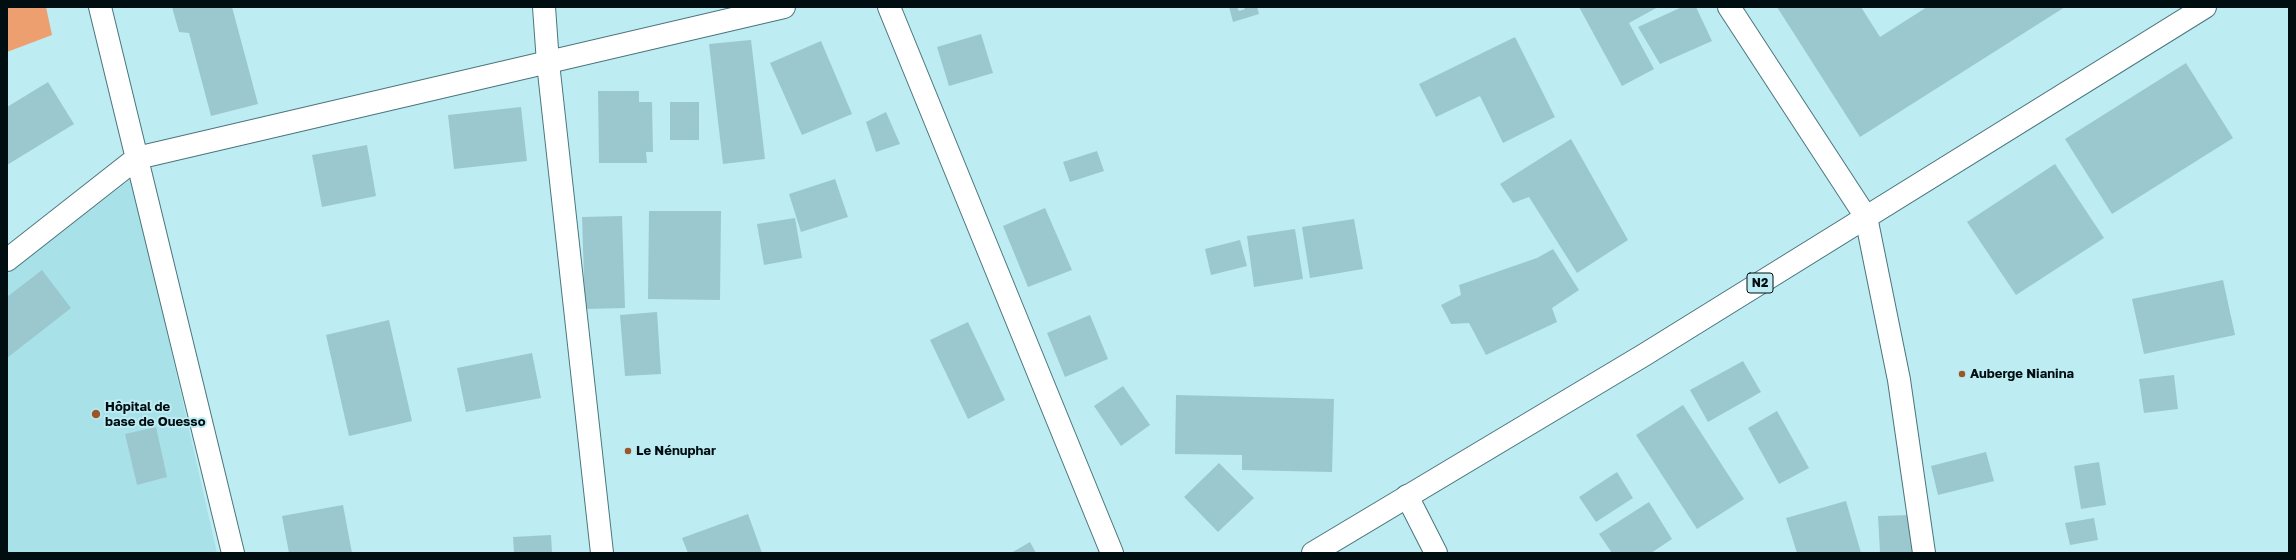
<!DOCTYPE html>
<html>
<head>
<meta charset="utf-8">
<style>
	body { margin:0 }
	#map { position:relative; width:2296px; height:560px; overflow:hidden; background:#bdecf3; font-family:"Golos Text",sans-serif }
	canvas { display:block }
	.frame { position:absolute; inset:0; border:8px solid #010e11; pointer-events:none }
</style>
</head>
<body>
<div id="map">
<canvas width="2296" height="560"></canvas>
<div class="frame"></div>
</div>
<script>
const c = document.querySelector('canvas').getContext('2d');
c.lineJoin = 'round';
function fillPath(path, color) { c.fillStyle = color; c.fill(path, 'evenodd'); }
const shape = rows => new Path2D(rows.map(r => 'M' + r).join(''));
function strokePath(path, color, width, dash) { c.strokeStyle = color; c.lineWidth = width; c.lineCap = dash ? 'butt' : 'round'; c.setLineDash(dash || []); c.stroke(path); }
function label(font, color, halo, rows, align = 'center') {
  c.font = font + ' "Golos Text",sans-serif'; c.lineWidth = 4; c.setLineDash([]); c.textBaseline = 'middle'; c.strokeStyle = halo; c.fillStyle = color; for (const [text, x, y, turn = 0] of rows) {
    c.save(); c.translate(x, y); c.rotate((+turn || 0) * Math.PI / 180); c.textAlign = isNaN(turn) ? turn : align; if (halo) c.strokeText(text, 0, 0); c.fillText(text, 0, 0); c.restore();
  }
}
fillPath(shape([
	[132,178,217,553,7,553,7,274]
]), '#a9e1e9');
fillPath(shape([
	[7,7,46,7,52,35,7,52]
]), '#ee9f70');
fillPath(shape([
	[172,7,232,7,258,104,211,116,189,33,179,32],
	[1229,7,1237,7,1239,11,1245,9,1244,7,1257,7,1259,14,1233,22],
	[1579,7,1658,7,1629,23,1654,69,1622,86],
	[1682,7,1696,7,1712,41,1660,64,1638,27],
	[1777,7,1861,7,1880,37,1927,7,2065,7,1860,137],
	[981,34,993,73,949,86,937,47],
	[1515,37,1555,117,1503,143,1480,96,1436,117,1419,84],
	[751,40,765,159,723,164,709,44],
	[821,41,852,114,802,135,770,63],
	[2186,63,2233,138,2112,214,2065,139],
	[48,82,74,124,7,165,7,107],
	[598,91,639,91,639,102,652,102,653,152,646,152,647,163,599,163],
	[670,102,699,102,699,140,670,140],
	[521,107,527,161,454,169,448,115],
	[886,112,900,144,876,152,866,122],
	[1571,139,1628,240,1577,273,1529,197,1513,203,1500,184],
	[367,145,376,196,322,207,312,155],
	[1097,151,1104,171,1070,182,1063,162],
	[2055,164,2104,238,2016,295,1967,222],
	[835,179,848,217,801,232,789,194],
	[1045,208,1072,270,1028,287,1003,226],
	[649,211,721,211,720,300,648,299],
	[622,216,625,308,585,309,582,217],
	[795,218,802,258,764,265,757,224],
	[1354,219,1363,269,1310,278,1302,227],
	[1295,229,1303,279,1254,287,1247,236],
	[1240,240,1247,266,1211,275,1205,249],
	[1553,249,1579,290,1552,308,1557,322,1486,355,1469,323,1451,324,1441,305,1461,295,1459,285,1537,258],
	[42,270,71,308,7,358,7,297],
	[2223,280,2235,335,2144,354,2132,299],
	[657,312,661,374,625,376,620,315],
	[1090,315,1108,359,1065,377,1047,333],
	[389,320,412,421,349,436,326,335],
	[968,322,1005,400,968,419,930,340],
	[532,353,541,398,466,412,457,368],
	[1743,361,1761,392,1708,422,1690,390],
	[2174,375,2178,409,2144,413,2139,379],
	[1123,386,1150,425,1121,446,1094,406],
	[1176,395,1334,399,1332,472,1242,470,1242,455,1175,454],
	[1683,405,1744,499,1697,529,1636,435],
	[1777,411,1809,468,1779,484,1748,428],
	[156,427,167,477,137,485,125,434],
	[1986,452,1994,481,1938,495,1931,466],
	[2099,462,2106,505,2081,509,2074,466],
	[1219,463,1254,498,1218,532,1184,497],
	[1617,472,1633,498,1596,522,1579,497],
	[1846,501,1861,553,1797,553,1786,518],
	[1649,502,1672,539,1651,553,1612,553,1599,534],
	[343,505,352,553,289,553,282,516],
	[748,514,762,553,688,553,682,538],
	[1911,515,1913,553,1880,553,1878,516],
	[2094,518,2098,540,2070,545,2065,523],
	[551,535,552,553,514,553,513,537],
	[1030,542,1036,553,1011,553]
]), '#9bc8cf');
const minor = shape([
	[100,7,233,553],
	[544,7,548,63,602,553],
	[889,7,1112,553],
	[1729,7,1866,217,1899,380,1924,553],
	[7,260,137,158,784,7],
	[1407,496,1436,553]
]);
const trunk = shape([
	[1313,553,1644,355,2205,7]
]);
strokePath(minor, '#4a757c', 24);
strokePath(trunk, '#4a757c', 24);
strokePath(minor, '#fff', 22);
strokePath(trunk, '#fff', 22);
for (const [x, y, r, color] of [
	[1962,374,4,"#9b562a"],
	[96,414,5,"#9b562a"],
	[628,451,4,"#9b562a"]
]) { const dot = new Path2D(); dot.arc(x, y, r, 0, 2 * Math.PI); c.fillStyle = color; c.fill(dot); strokePath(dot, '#bdecf3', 1.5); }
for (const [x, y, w] of [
	[1760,283,26]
]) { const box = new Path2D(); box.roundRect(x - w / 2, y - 10, w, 20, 3); c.fillStyle = '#bdecf3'; c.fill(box); strokePath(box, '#010e11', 1); }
label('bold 12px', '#010e11', null, [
	["N2",1760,283]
]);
label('bold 13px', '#010e11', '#bdecf3', [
	["Auberge Nianina",1970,374],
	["Hôpital de",105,407],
	["base de Ouesso",105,422],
	["Le Nénuphar",636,451]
], 'left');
</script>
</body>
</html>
